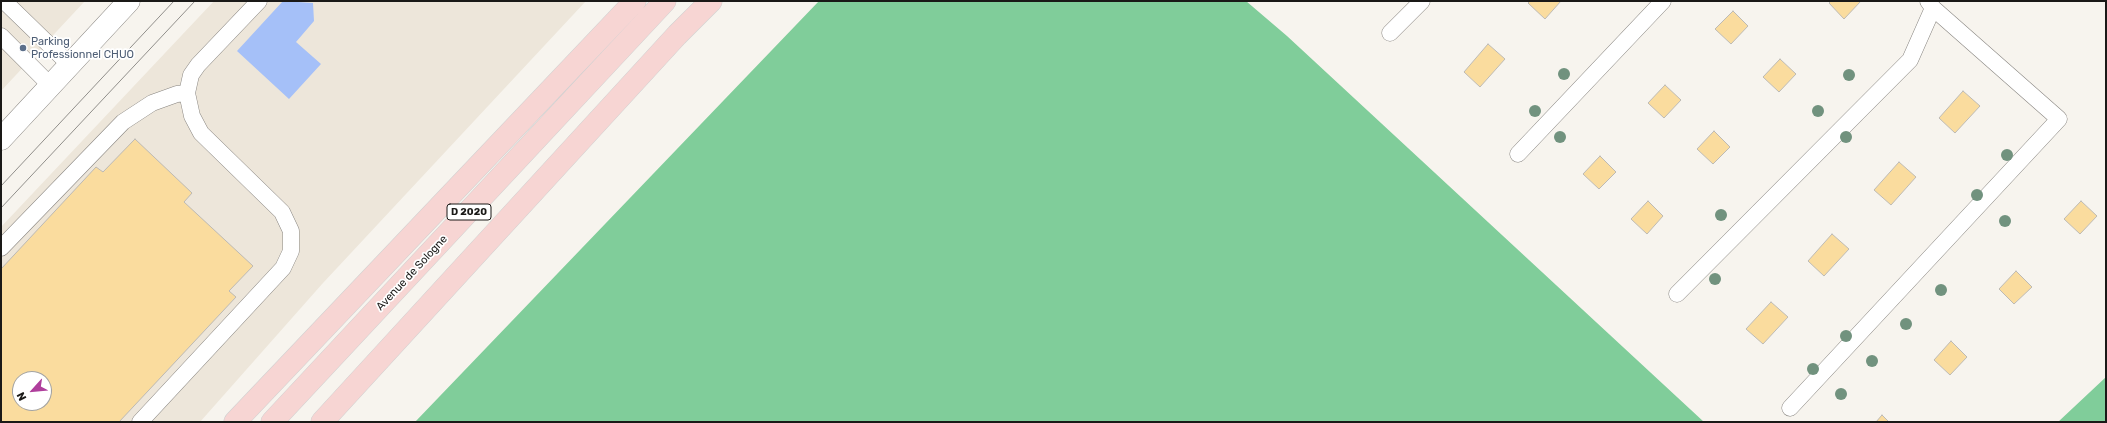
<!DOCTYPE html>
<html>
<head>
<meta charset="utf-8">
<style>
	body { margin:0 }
	#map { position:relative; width:2107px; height:423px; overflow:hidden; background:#f7f4ee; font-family:Rubik,sans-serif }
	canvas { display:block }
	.frame { position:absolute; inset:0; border:2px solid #1a1917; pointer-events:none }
	.north { position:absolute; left:12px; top:371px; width:40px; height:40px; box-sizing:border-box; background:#fff; border:1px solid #a3a3a2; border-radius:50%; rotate:243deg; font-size:11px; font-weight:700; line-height:16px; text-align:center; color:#1a1917 }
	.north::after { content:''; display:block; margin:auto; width:14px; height:18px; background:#af3f9c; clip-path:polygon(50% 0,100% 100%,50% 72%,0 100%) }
</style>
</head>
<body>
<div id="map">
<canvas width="2107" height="423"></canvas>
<div class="frame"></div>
<div class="north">N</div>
</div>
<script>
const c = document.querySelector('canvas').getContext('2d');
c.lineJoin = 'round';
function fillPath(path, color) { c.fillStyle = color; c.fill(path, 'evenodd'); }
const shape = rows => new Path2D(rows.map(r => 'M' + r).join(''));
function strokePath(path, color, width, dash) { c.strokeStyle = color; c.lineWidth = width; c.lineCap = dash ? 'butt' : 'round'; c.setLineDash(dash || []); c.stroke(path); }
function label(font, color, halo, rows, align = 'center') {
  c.font = font + ' Rubik,sans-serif'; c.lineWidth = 3.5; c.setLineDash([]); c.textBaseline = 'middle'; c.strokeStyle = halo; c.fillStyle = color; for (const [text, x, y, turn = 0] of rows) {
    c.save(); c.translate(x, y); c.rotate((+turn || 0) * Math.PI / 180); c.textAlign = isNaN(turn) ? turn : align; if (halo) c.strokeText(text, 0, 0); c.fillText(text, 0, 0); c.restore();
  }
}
fillPath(shape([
	[1,1,85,1,1,91],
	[214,1,586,1,323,283,200,422,1,422,1,227],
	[20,379,44,379,44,403,20,403]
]), '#ede6da');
fillPath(shape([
	[819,1,1246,1,1287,36,1704,422,415,422],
	[2106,377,2106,422,2058,422]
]), '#80cd9a');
fillPath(shape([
	[283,1,313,3,314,21,296,42,321,64,289,99,237,51]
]), '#a5c0f8');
const building = shape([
	[1530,1,1561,1,1545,19,1528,3,1530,1],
	[1831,1,1861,1,1844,19,1829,3,1831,1],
	[1733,11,1748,26,1731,44,1715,29,1733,11],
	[1488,44,1505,59,1480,87,1464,72,1488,44],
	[1780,59,1796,74,1779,92,1763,77,1780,59],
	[1665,85,1681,100,1664,118,1648,103,1665,85],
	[1963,91,1980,106,1955,133,1939,118,1963,91],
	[1714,131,1730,147,1713,164,1697,149,1714,131],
	[135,139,192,193,184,202,253,266,229,291,236,297,119,422,1,422,1,269,96,167,103,172,135,139],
	[20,379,44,379,44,403,20,403,20,379],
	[1600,156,1616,172,1599,189,1583,174,1600,156],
	[1899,162,1916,177,1891,205,1874,190,1899,162],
	[1648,201,1663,216,1647,234,1631,219,1648,201],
	[2081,201,2097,216,2080,234,2064,219,2081,201],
	[1832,234,1849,249,1824,276,1808,261,1832,234],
	[2016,271,2032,287,2014,304,1999,289,2016,271],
	[1771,302,1788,317,1763,344,1746,329,1771,302],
	[1951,341,1967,357,1950,375,1934,360,1951,341],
	[1882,415,1889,422,1876,422,1882,415]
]);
fillPath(building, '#fadc9e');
strokePath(building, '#bdbab4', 1);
const service = shape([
	[4,1,70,65],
	[1390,33,1422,1],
	[1,36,51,86],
	[1518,154,1663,1],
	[1,248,123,122,152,103,177,94,187,93],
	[1677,294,1910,60,1933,8,1928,1],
	[1790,408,2059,119,1933,8],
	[140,422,283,268,291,251,291,231,282,212,201,133,192,116,187,93,191,75,198,65,259,1]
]);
const minor = shape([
	[1,139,129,1]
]);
const primary = shape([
	[235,422,635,1],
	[272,422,665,1],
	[322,422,677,35,711,1]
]);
strokePath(service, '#888580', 17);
strokePath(minor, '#888580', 23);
strokePath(primary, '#d1d1d1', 23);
strokePath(service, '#fff', 16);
strokePath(minor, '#fff', 22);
strokePath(primary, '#f7d5d3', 22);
strokePath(shape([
	[1,186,174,1],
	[1,208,195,1]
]), '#918f8b', 1);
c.fillStyle = '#71927e';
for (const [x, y] of [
	[1564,74],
	[1849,75],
	[1535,111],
	[1818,111],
	[1560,137],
	[1846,137],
	[2007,155],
	[1977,195],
	[1721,215],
	[2005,221],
	[1715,279],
	[1941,290],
	[1906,324],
	[1846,336],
	[1872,361],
	[1813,369],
	[1841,394]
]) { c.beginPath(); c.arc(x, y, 6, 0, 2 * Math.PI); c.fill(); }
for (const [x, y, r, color] of [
	[23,48,4,"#5c6f8a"]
]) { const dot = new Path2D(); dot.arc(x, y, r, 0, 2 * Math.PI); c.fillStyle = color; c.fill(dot); strokePath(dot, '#fff', 1.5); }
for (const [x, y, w] of [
	[469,212,44]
]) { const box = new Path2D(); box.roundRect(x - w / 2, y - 8, w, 16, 3); c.fillStyle = '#fff'; c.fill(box); strokePath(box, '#1a1917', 1); }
label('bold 10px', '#1a1917', null, [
	["D 2020",469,212]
]);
label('11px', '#4e5e75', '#fff', [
	["Parking",31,42],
	["Professionnel CHUO",31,55]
], 'left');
label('11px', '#1a1917', '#fff', [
	["Avenue de Sologne",412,273,-47]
]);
</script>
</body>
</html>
